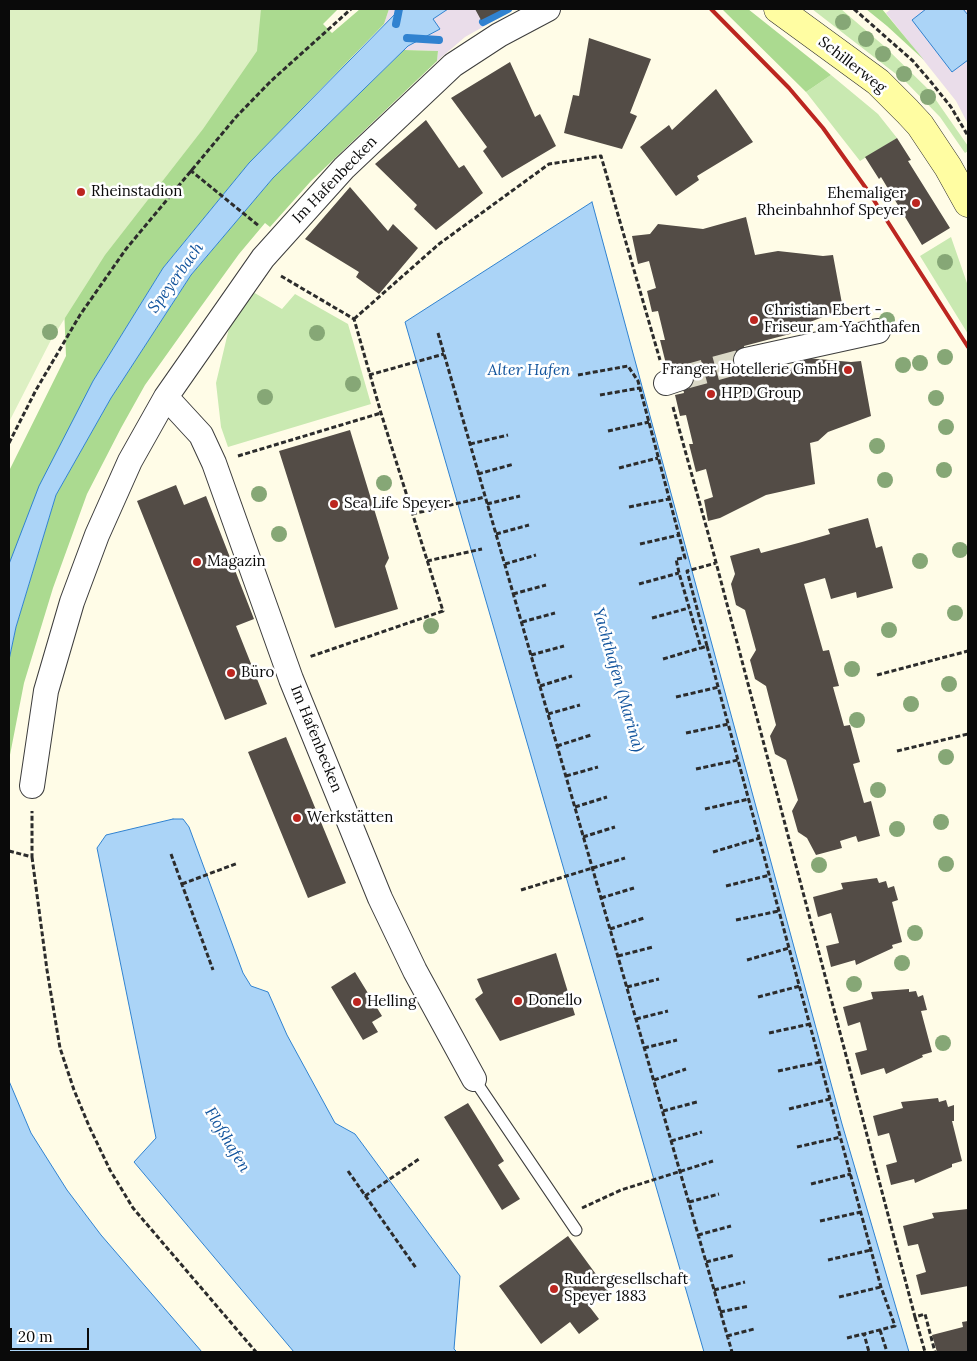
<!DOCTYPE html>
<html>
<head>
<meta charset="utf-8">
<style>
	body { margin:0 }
	#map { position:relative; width:977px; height:1361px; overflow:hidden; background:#fffce7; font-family:Lora,serif }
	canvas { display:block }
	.frame { position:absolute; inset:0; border:10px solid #0a0a0a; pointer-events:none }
	.scale { position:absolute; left:10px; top:1328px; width:79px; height:22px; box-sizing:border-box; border:2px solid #0a0a0a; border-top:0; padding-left:6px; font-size:15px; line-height:18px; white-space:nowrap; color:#0a0a0a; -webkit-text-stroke:4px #fff; paint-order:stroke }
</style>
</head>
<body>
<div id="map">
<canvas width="977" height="1361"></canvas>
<div class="frame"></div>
<div class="scale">20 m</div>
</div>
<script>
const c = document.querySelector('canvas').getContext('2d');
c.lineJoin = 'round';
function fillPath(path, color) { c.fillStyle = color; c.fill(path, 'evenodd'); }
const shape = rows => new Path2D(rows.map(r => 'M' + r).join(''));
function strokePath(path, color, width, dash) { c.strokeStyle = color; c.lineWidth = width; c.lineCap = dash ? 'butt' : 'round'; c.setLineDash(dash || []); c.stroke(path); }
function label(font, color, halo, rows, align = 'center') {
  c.font = font + ' Lora,serif'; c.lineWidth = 5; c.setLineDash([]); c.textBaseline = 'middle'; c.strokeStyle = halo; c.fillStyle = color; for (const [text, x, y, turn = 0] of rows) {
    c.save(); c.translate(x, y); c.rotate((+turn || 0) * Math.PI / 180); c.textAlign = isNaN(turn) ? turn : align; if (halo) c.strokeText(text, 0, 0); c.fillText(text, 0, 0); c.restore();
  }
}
fillPath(shape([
	[389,9,515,9,465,37,437,61,438,51,404,50,384,24],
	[891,9,968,9,968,124,956,101,886,13]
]), '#eaddea');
fillPath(shape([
	[812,9,841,9,884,46,929,90,968,146,968,151,965,153,940,117,905,81],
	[831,75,878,114,897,138,860,161,806,92],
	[951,237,968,286,968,334,920,256],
	[253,292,282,309,295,294,348,324,371,404,228,447,221,427,216,383,230,324]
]), '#c9e9b1');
fillPath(shape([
	[211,9,338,9,323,24,332,33,360,9,389,9,384,24,249,163,163,268,93,381,9,564,9,471,66,356,63,281],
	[722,9,748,9,831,75,806,92],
	[866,9,882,9,924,60,887,26],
	[404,50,438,51,437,61,311,181,270,227,265,223,239,254,192,319,145,385,121,428,87,494,53,588,24,683,9,760,9,660,16,627,56,495,111,398,191,275,273,178]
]), '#abda90');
fillPath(shape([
	[9,9,261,9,257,51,203,129,105,255,51,340,9,422]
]), '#ddf0c3');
const water = shape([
	[400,9,448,9,433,19,440,29,408,46,273,178,191,275,111,398,56,495,16,627,9,660,9,564,39,486,93,381,163,268,249,163,400,9],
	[926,9,963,9,968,15,968,60,952,72,912,20,926,9],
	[592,202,842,1124,909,1352,704,1352,405,322,592,202],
	[173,819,183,819,189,827,243,973,251,986,268,992,287,1035,335,1123,355,1134,460,1276,454,1349,457,1352,294,1352,134,1162,156,1138,97,848,106,835,173,819],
	[9,1081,31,1133,67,1190,101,1235,202,1352,9,1352,9,1081]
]);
fillPath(water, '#abd4f7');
strokePath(water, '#3082d0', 1);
strokePath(shape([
	[483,22,508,9],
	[396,24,399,9],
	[407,38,439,40]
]), '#3082d0', 8);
fillPath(shape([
	[475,9,503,9,481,20],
	[589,38,651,59,630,113,637,116,622,149,564,133,573,95,579,96],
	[510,62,535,117,540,114,556,146,502,178,483,151,487,147,451,98],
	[716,89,753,142,697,176,699,180,676,196,640,147,669,125,672,130],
	[426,120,459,168,464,165,483,193,436,230,414,209,417,205,375,164],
	[897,138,911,160,908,161,950,228,922,245,881,177,879,179,865,157],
	[350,187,388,231,393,224,418,248,379,294,356,277,359,272,305,239],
	[746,217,755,255,778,251,823,256,833,255,843,309,800,326,790,334,744,346,749,374,798,367,806,358,851,362,861,361,871,416,828,432,818,441,810,443,815,484,766,495,720,518,708,521,704,500,713,497,706,469,696,472,689,444,693,444,686,415,680,416,675,395,684,393,678,365,667,368,660,340,665,340,658,311,652,312,647,291,656,288,649,261,638,264,632,236,650,234,658,224,703,229],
	[350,430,389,558,385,566,398,609,335,628,279,451],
	[176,485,184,505,206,496,254,619,236,626,267,704,225,720,137,501],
	[868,518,876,548,882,546,893,588,857,598,856,592,831,599,825,578,804,584,823,651,829,650,839,686,833,687,844,726,850,725,860,762,853,764,864,803,871,801,880,836,858,842,856,836,840,841,842,848,816,855,807,838,798,832,792,811,798,800,786,760,775,754,770,736,776,725,766,686,755,679,750,660,756,650,745,610,736,605,731,584,735,574,730,556,759,548,761,553,802,542,830,534,828,529],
	[286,737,346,883,308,898,248,752],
	[877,878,879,883,886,881,888,888,894,886,898,900,892,902,902,942,892,945,893,948,856,965,855,960,831,967,826,946,839,943,831,913,818,917,813,897,843,889,841,883],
	[556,953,575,1015,500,1041,475,999,483,993,477,979],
	[355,972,382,1016,372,1022,378,1032,363,1040,331,987],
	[909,989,909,992,916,991,918,997,923,995,927,1010,921,1011,932,1052,922,1055,923,1057,886,1074,884,1068,861,1075,855,1053,867,1050,860,1022,848,1026,843,1007,873,999,871,992],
	[938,1098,939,1102,946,1100,948,1107,954,1105,954,1121,952,1121,962,1161,952,1164,952,1167,915,1183,914,1179,891,1185,886,1165,897,1162,889,1133,878,1136,873,1116,903,1108,901,1102],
	[468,1103,504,1161,498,1165,520,1199,502,1210,444,1117],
	[968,1209,968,1286,921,1295,916,1275,926,1272,918,1244,908,1246,903,1226,934,1218,932,1213],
	[568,1236,609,1292,589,1306,599,1319,579,1334,570,1322,541,1344,499,1286],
	[968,1321,968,1352,937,1352,932,1335,963,1327,962,1322]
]), '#534c46');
strokePath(shape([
	[681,378,746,360]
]), '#dad8c6', 24, [24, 12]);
const lane = shape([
	[474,1079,576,1230]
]);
const street = shape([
	[746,360,878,331],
	[666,383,681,378],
	[166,397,201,435,214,463,291,679,380,898,415,971,474,1079],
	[32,786,46,691,72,602,97,535,130,461,166,397,263,258,344,168,453,65,499,35,548,9]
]);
const secondary = shape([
	[778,9,878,82,907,111,920,125,948,167,968,203]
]);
strokePath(lane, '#3d3d3d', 13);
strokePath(street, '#3d3d3d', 26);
strokePath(secondary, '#2c2c2c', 29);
strokePath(shape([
	[854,9,913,61,931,82,951,107,968,136],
	[190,170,259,226],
	[281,276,354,319,381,413,443,611,309,657],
	[354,319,439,244,549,164,601,156,660,360],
	[438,333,732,1352],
	[369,375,444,354],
	[578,375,628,366,638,381,685,558,676,559,679,573,701,648,707,646,881,1287,895,1326,864,1334,869,1352],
	[600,395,640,388],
	[673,407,713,551,915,1317,925,1314,935,1352],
	[608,431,649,422],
	[9,443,36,390,80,315,126,249,236,117,271,81,351,9],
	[470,444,508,435],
	[238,456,381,413],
	[619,468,658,458],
	[478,474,514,464],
	[487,504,520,496],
	[629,507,669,499],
	[412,514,485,497],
	[496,534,529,525],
	[640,544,679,535],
	[427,561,482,549],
	[505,564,536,555],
	[639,584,679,573],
	[513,594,546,585],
	[652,618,689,608],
	[522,622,555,613],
	[707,646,687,571,716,563],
	[531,655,564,646],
	[663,659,700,648],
	[877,675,968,651],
	[540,686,572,676],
	[676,697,719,687],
	[548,714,580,705],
	[686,733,729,724],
	[557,746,591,735],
	[897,751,968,734],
	[696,769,738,760],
	[566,776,598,767],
	[575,807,607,797],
	[705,809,749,799],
	[583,837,615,827],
	[9,851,32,857,32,811],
	[713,852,760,838],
	[171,854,213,970],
	[32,857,47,970,60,1048,74,1090,89,1126,110,1170,133,1208,256,1352],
	[182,884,238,863],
	[726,886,770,875],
	[521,890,625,858],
	[601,898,634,888],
	[736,920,779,911],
	[610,929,644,918],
	[618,956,653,947],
	[747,960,789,948],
	[627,987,659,979],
	[758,997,800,986],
	[636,1019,668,1011],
	[769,1033,810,1024],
	[644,1048,677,1040],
	[778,1071,820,1062],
	[654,1080,686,1069],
	[789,1109,830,1099],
	[663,1111,697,1102],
	[671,1141,702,1132],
	[797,1147,841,1137],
	[348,1171,416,1268],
	[811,1184,851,1174],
	[365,1196,419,1159],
	[689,1202,719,1194],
	[582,1208,621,1190,713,1161],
	[820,1221,861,1212],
	[698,1235,731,1226],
	[828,1260,871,1250],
	[706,1262,735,1255],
	[714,1290,745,1282],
	[839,1297,881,1287],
	[720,1312,749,1306],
	[915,1317,925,1352],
	[880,1330,887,1352],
	[727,1336,754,1329],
	[847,1338,863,1334]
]), '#2c2c2c', 3, [5, 2.5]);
strokePath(lane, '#fff', 11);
strokePath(street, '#fff', 24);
strokePath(secondary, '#fffda2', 28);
strokePath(shape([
	[711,9,789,88,823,128,868,191,968,347]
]), '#bc2620', 4);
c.fillStyle = '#86a776';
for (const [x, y] of [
	[843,22],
	[866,39],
	[883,54],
	[904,74],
	[928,97],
	[945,262],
	[887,320],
	[50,332],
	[317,333],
	[945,357],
	[920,363],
	[903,365],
	[353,384],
	[265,397],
	[936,398],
	[946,427],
	[877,446],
	[944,470],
	[885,480],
	[384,483],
	[259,494],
	[279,534],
	[960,550],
	[920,561],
	[955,613],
	[431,626],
	[889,630],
	[852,669],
	[949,684],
	[911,704],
	[857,720],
	[946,757],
	[878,790],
	[941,822],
	[897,829],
	[946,864],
	[819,865],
	[915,933],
	[902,963],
	[854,984],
	[943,1043]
]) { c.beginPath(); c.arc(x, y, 8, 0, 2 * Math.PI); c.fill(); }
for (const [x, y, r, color] of [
	[81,192,5,"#bc2620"],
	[916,203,5,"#bc2620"],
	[754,320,5,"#bc2620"],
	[848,370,5,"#bc2620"],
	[711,394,5,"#bc2620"],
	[334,504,5,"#bc2620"],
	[197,562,5,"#bc2620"],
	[231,673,5,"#bc2620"],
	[297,818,5,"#bc2620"],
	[518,1001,5,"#bc2620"],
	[357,1002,5,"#bc2620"],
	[554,1289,5,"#bc2620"]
]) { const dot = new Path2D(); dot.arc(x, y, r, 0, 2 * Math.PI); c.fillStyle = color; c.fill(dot); strokePath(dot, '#fff', 2); }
label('15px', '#0a0a0a', '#fff', [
	["Schillerweg",852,65,38],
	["Im Hafenbecken",335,180,-46],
	["Im Hafenbecken",316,739,68]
]);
label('15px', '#0a0a0a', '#fff', [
	["Rheinstadion",91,192],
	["Ehemaliger",906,194,"right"],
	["Rheinbahnhof Speyer",906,211,"right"],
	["Christian Ebert -",764,311],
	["Friseur am Yachthafen",764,328],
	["Franger Hotellerie GmbH",838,370,"right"],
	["HPD Group",721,394],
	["Sea Life Speyer",344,504],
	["Magazin",207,562],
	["Büro",241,673],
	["Werkstätten",307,818],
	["Donello",528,1001],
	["Helling",367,1002],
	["Rudergesellschaft",564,1280],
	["Speyer 1883",564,1297]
], 'left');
label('italic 16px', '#12549d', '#fff', [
	["Speyerbach",176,278,-54],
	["Alter Hafen",529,370],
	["Yachthafen (Marina)",618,680,74],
	["Floßhafen",227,1140,59]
]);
</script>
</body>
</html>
